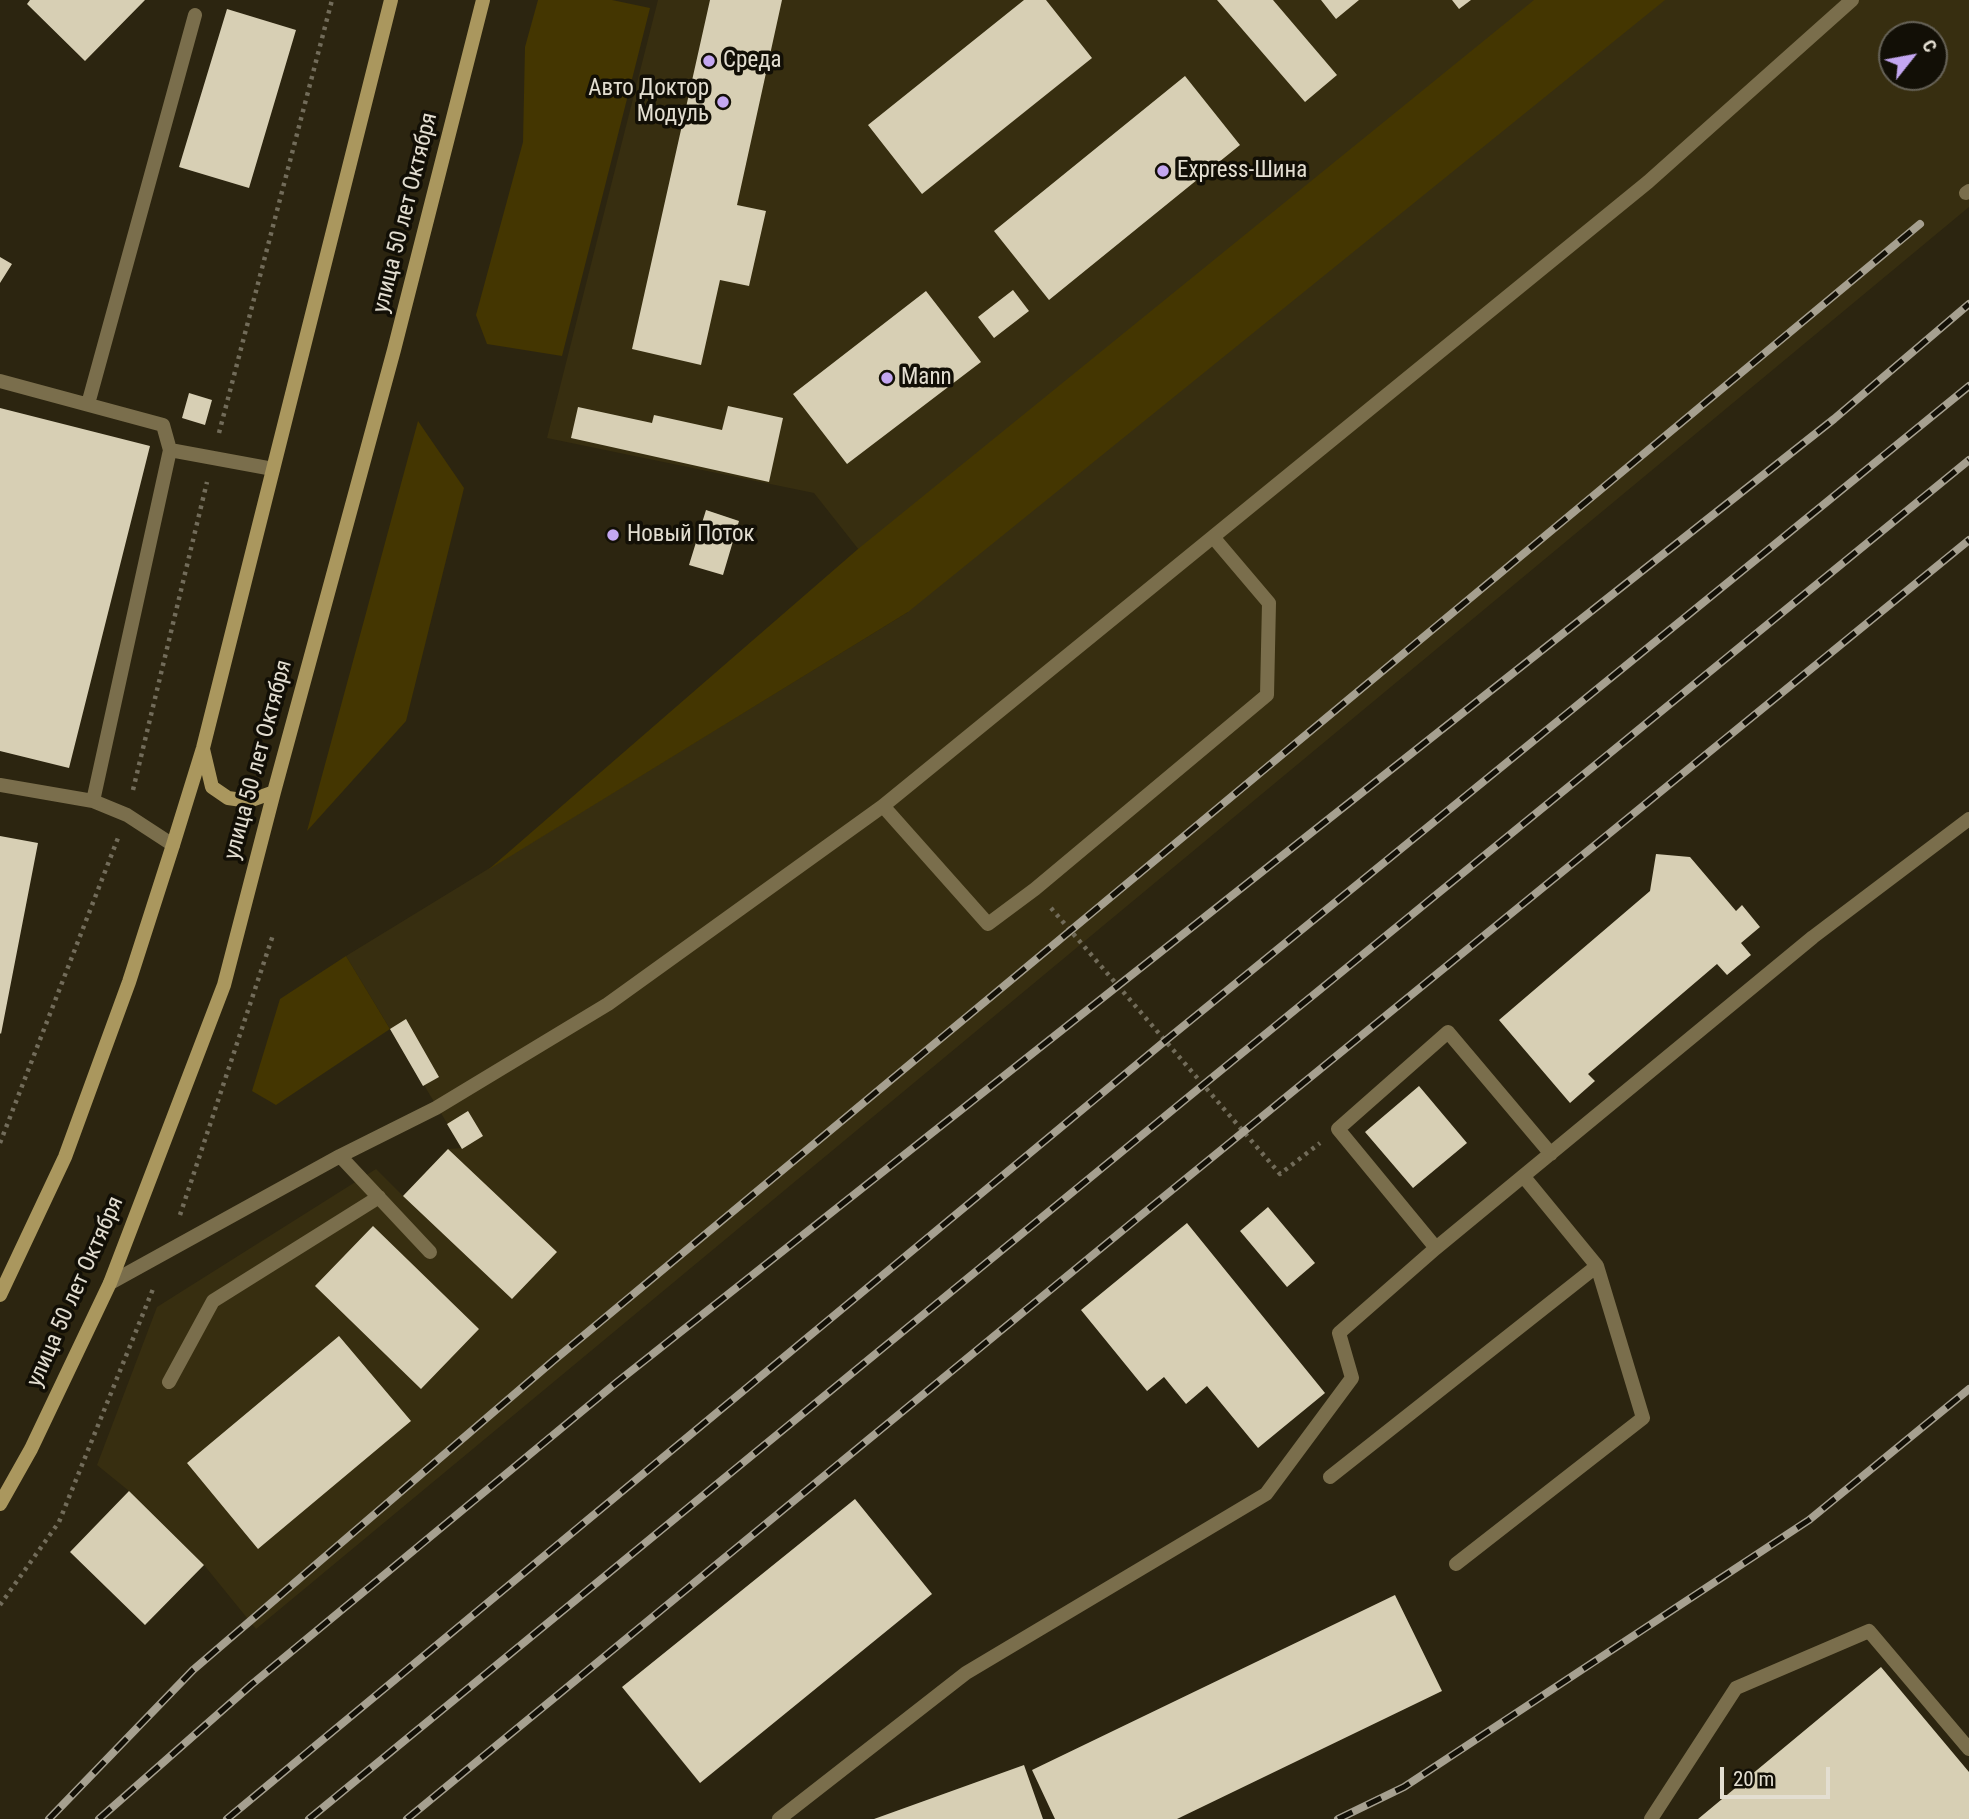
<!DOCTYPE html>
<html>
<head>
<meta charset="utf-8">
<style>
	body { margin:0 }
	#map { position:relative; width:1969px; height:1819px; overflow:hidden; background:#2c2510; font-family:"Roboto Condensed",sans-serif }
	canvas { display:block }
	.north { position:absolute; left:1878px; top:21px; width:70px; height:70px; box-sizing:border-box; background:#120f06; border:2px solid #666257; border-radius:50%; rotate:59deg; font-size:19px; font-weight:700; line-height:28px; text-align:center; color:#e3ded1 }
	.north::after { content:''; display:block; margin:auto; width:24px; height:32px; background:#c4a7f1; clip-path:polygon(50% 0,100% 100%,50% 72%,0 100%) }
	.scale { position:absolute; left:1720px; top:1767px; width:110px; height:32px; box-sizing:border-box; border:4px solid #e3ded1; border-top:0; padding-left:9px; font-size:21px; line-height:24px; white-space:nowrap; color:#e3ded1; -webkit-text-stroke:5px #120f06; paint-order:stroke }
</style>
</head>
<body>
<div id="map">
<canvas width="1969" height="1819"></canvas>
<div class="north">С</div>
<div class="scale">20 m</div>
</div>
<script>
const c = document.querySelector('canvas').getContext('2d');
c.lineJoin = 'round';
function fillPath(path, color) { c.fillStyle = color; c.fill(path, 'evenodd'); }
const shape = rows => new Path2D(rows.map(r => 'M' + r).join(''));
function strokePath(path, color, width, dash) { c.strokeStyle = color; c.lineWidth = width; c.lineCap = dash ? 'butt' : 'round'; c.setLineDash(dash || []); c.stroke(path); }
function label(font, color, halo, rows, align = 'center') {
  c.font = font + ' "Roboto Condensed",sans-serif'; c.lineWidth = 7; c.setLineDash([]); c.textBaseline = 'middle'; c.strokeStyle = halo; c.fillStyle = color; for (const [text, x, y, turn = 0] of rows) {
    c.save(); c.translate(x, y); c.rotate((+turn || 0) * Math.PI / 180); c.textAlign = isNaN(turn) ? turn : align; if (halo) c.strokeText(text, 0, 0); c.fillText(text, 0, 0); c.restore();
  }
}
fillPath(shape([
	[658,0,1969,0,1969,207,256,1629,204,1565,129,1491,97,1465,157,1307,376,1169,403,1196,448,1149,462,1148,346,956,908,612,814,493,547,438],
	[1892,35,1934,35,1934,77,1892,77]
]), '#372e10');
fillPath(shape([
	[538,0,612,0,650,8,562,356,487,344,476,315,523,142,525,47],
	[1534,0,1665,0,908,612,488,870,858,549],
	[418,421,464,488,406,721,307,831],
	[346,956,390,1029,276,1105,252,1091,280,999]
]), '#443601');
fillPath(shape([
	[30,0,145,0,85,61,27,4],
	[710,0,782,0,737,205,766,211,749,286,720,280,701,365,632,349],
	[1024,0,1046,0,1092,58,922,194,868,125],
	[1217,0,1273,0,1337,75,1305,102],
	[1321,0,1359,0,1336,19],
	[1452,0,1471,0,1459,9],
	[227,9,296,30,249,188,179,167],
	[1185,76,1240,145,1049,300,994,231],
	[0,257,12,264,0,283],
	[1013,290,1029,311,994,338,978,317],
	[926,291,981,362,847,464,793,394],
	[189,393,212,400,205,425,182,418],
	[728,406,783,418,769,482,571,438,578,407,652,423,654,415,722,430],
	[0,408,150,446,69,768,0,751],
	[706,510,739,521,723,575,689,565],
	[0,836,38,843,1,1034,0,1033],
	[1656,854,1690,857,1736,911,1742,905,1760,927,1741,943,1751,955,1727,975,1717,964,1588,1074,1595,1081,1570,1103,1499,1020,1650,891],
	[406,1019,439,1077,423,1086,390,1029],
	[1419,1086,1467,1143,1413,1188,1365,1132],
	[468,1111,483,1136,462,1149,447,1124],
	[448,1149,557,1252,512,1299,403,1196],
	[1268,1207,1315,1263,1287,1287,1240,1231],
	[1187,1223,1325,1393,1258,1448,1207,1386,1186,1404,1164,1377,1147,1391,1081,1310],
	[373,1226,479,1329,421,1389,315,1286],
	[339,1336,411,1421,258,1549,187,1463],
	[129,1491,204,1565,145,1625,70,1552],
	[855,1499,932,1594,700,1783,622,1687],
	[1395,1595,1442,1691,1177,1819,1055,1819,1032,1770],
	[1881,1667,1969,1772,1969,1819,1698,1819],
	[1024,1765,1043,1819,874,1819]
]), '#d7cfb4');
strokePath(shape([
	[219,433,332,0],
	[133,790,207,482],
	[1051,908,1280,1174,1320,1143],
	[0,1143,118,838],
	[180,1215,273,935],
	[0,1605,59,1522,153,1289]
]), '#726c5a', 4.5, [3.5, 5]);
strokePath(shape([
	[1966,193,1969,191],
	[0,381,163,425,170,450],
	[88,404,195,15],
	[0,785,93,801,127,815,173,845],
	[93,801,170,450,273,469],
	[883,806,988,924,1035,889,1267,695,1269,603,1213,537],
	[340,1156,430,1252],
	[1436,1248,1338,1129,1448,1032,1551,1154],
	[110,1283,340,1156,436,1108,608,1004,883,806,1648,182,1852,0],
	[169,1382,213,1301,379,1197],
	[1330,1477,1597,1266,1524,1177],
	[1456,1564,1643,1418,1597,1266],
	[779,1819,966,1673,1266,1494,1352,1378,1339,1333,1436,1248,1813,937,1969,819],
	[1651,1819,1736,1688,1869,1631,1969,1749]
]), '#7a6e4c', 14);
strokePath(shape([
	[203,749,212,787,228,798,249,801,274,792],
	[0,1295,65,1157,129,982,173,845,203,748,391,0],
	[0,1504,31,1449,110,1283,224,985,274,792,394,350,483,0]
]), '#aa975e', 14);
const rail = shape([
	[49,1819,193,1670,553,1361,1920,224],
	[99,1819,251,1685,616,1383,1834,419,1969,304],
	[227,1819,1165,1041,1969,386],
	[309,1819,1203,1085,1969,460],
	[407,1819,1134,1221,1969,540],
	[1338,1819,1404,1787,1809,1520,1969,1389]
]);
strokePath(rail, '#a6a090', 8);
strokePath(rail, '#120f06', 5, [16]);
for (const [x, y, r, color] of [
	[709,61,7,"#c4a7f1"],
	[723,102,7,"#c4a7f1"],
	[1163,171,7,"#c4a7f1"],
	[887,378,7,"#c4a7f1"],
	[613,535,7,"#c4a7f1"]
]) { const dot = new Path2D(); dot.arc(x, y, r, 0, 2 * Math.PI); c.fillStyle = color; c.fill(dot); strokePath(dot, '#120f06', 2.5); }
label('23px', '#e3ded1', '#120f06', [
	["Среда",723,61],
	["Авто Доктор",709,89,"right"],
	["Модуль",709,115,"right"],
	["Express-Шина",1177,171],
	["Mann",901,378],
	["Новый Поток",627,535]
], 'left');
label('23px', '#e3ded1', '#120f06', [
	["улица 50 лет Октября",406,213,-76],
	["улица 50 лет Октября",259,760,-75],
	["улица 50 лет Октября",76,1292,-66]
]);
</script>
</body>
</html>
